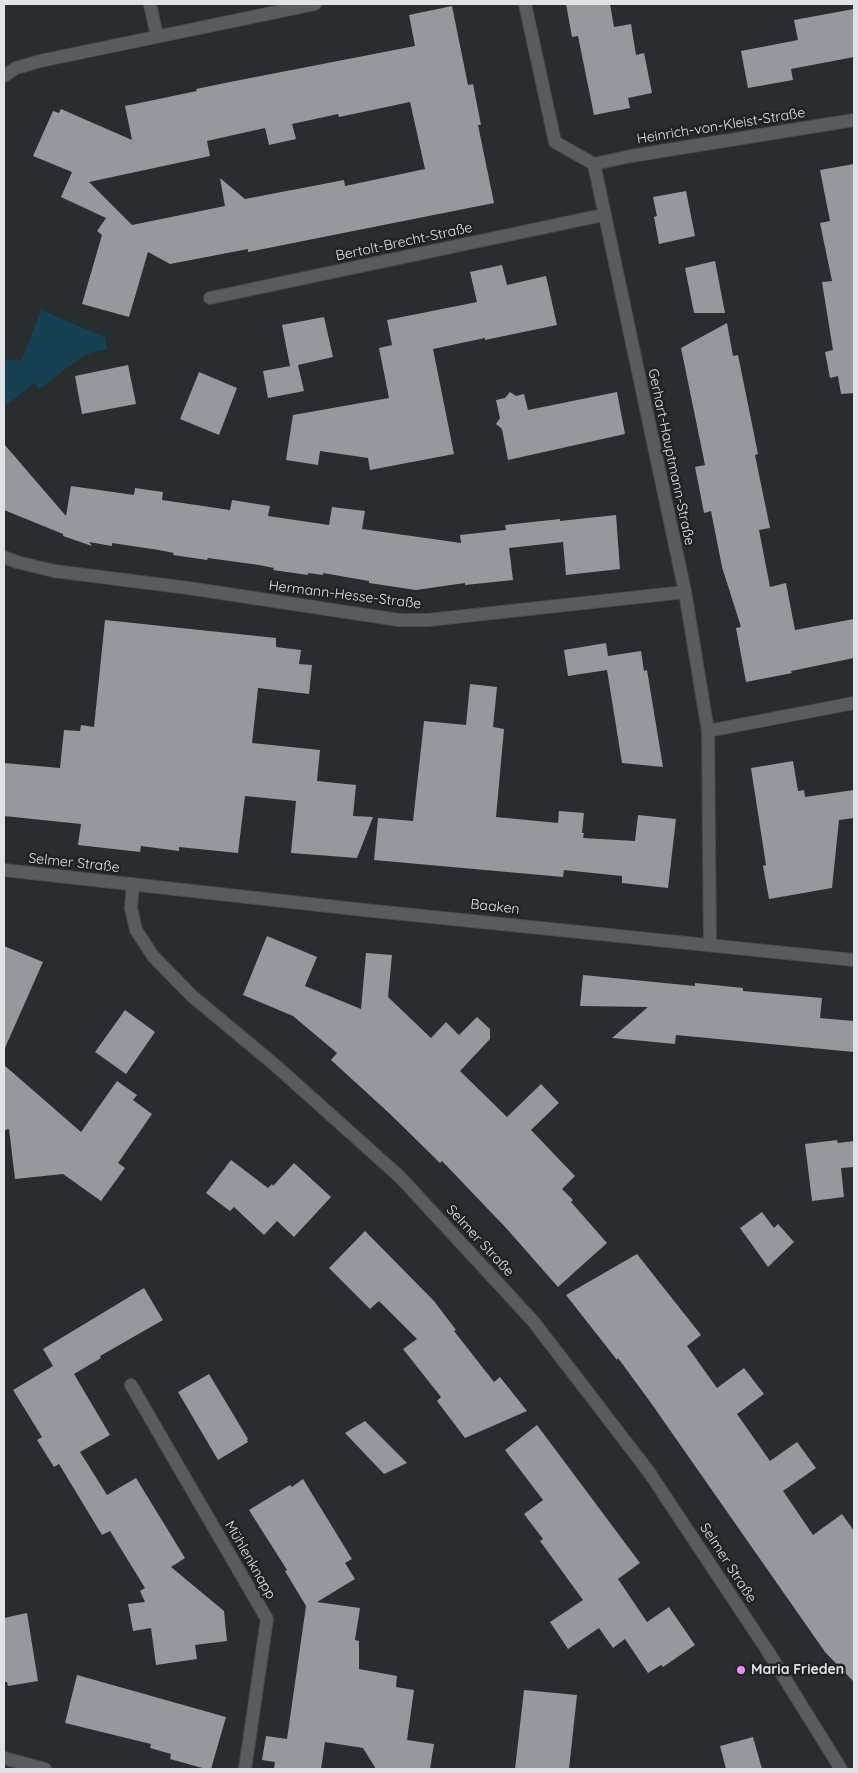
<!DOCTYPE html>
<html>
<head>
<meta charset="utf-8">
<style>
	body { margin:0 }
	#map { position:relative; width:858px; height:1773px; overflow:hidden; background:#282d2f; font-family:Quicksand,sans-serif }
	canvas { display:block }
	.frame { position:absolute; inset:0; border:5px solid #e0e3e4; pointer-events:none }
</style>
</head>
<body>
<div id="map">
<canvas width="858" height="1773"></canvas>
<div class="frame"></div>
</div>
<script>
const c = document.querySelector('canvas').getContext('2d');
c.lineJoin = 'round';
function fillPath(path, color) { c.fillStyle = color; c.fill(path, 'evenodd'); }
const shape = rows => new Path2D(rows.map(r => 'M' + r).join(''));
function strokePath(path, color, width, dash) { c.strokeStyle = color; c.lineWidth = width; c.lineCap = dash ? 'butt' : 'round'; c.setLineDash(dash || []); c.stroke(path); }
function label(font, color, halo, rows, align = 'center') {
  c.font = font + ' Quicksand,sans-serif'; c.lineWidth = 5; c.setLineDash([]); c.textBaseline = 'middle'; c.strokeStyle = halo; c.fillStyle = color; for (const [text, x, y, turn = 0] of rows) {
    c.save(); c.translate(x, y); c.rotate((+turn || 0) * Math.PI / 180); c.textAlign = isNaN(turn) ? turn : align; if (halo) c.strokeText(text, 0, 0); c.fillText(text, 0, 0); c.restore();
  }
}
fillPath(shape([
	[41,310,105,337,107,349,86,354,39,389,34,383,4,407,4,360,22,360]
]), '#154153');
fillPath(shape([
	[566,4,610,4,614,27,631,24,636,55,644,53,652,93,628,98,630,108,594,115,578,36,572,37],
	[452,6,468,85,473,84,481,125,478,125,494,203,248,252,248,249,170,264,148,252,129,317,82,304,102,235,97,231,106,218,61,197,72,172,33,156,53,111,59,113,61,109,132,140,125,106,197,91,196,89,235,81,415,46,409,15],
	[410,102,425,169,345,186,344,180,245,199,220,178,225,206,132,225,89,182,210,156,207,141,265,128,269,145,296,139,292,124,338,114,339,117],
	[854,9,854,57,791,69,793,80,748,88,741,51,798,40,794,20],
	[854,164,854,393,841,394,838,376,830,378,825,352,833,350,822,282,832,281,820,223,830,221,820,170],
	[686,191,695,236,659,244,654,217,657,216,653,197],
	[715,261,725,313,694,313,685,268],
	[502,265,507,285,546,276,557,325,485,340,485,338,433,349,454,454,370,470,368,458,320,451,318,465,286,460,293,415,389,398,379,348,392,345,387,320,477,302,470,272],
	[324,317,333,357,298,365,304,391,268,398,263,371,290,366,282,325],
	[727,323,733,356,738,355,758,454,755,455,770,528,759,530,770,587,786,583,795,630,854,619,854,658,791,671,792,673,746,682,736,628,741,627,722,567,711,511,704,513,695,467,705,465,681,348],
	[128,365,136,404,82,414,75,376],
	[199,372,237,388,219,435,180,419],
	[510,392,516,396,524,394,528,410,617,392,625,434,508,460,502,429,496,424,500,418,496,400,505,398],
	[4,444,66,516,71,486,134,495,135,488,163,492,162,500,230,510,232,500,270,506,268,516,329,525,332,507,365,511,362,529,461,543,460,535,506,530,505,525,560,519,560,521,616,515,620,569,566,575,563,542,509,548,513,580,465,585,465,583,416,590,369,583,369,581,323,573,323,575,308,573,308,575,273,570,274,568,259,565,208,558,207,560,173,555,174,553,159,550,112,543,112,546,89,542,92,546,63,536,63,534,4,510],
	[105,620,276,638,276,647,301,650,299,664,312,665,309,694,258,688,252,743,320,750,317,781,356,785,353,816,373,817,357,858,291,853,296,801,245,796,238,853,179,847,179,851,141,846,140,852,78,845,81,824,4,816,4,763,60,768,64,730,80,731,81,725,94,727],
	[606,643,608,656,641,651,644,671,647,670,663,767,622,763,607,670,568,676,564,650],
	[470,684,497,687,493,727,504,729,496,817,558,823,559,811,584,813,582,833,584,833,583,838,635,841,638,815,676,819,668,888,622,883,622,876,564,870,563,877,374,860,378,818,413,821,424,721,466,725],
	[793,761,798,791,804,790,805,797,854,790,854,818,839,820,832,888,769,899,763,866,766,865,751,768],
	[267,936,317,957,305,986,361,1009,366,953,392,955,388,997,431,1038,446,1022,459,1035,477,1017,490,1029,490,1039,460,1071,507,1117,541,1084,559,1103,531,1130,575,1176,562,1189,573,1200,571,1202,607,1243,558,1287,507,1229,442,1161,440,1163,389,1113,331,1060,337,1053,293,1016,243,995],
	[4,946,43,962,4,1050],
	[583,975,695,986,695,983,743,988,743,991,822,998,820,1018,854,1021,854,1052,676,1035,675,1044,612,1038,648,1007,580,1006],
	[125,1010,155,1032,126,1074,95,1052],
	[4,1065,81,1132,117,1081,137,1095,133,1100,152,1114,118,1163,125,1168,101,1201,63,1174,15,1179,9,1129,4,1130],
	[837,1140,838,1143,854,1141,854,1167,841,1168,844,1197,812,1201,805,1144],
	[231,1160,268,1188,272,1184,273,1186,294,1163,331,1197,294,1237,277,1221,264,1235,234,1207,230,1211,206,1193],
	[762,1212,774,1228,778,1224,794,1242,768,1267,740,1228],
	[365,1231,434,1301,456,1330,454,1331,494,1382,500,1377,527,1411,465,1438,437,1401,441,1397,403,1349,417,1339,379,1301,370,1309,329,1268],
	[637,1254,701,1335,687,1346,717,1388,744,1368,764,1394,737,1414,770,1461,797,1442,816,1468,783,1491,813,1535,842,1514,854,1531,854,1682,825,1652,651,1403,618,1358,617,1360,566,1295],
	[144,1288,163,1320,100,1356,101,1358,74,1374,110,1435,80,1452,107,1495,136,1478,185,1558,171,1567,224,1611,227,1641,195,1645,197,1659,156,1665,151,1628,133,1631,128,1604,145,1602,140,1591,145,1588,110,1531,102,1535,59,1464,54,1467,37,1440,42,1437,13,1390,53,1366,43,1349],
	[209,1374,248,1439,247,1440,248,1442,218,1460,178,1392],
	[365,1421,407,1463,384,1474,345,1433],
	[537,1425,640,1563,618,1579,647,1622,669,1607,695,1645,663,1667,661,1665,648,1673,625,1639,613,1648,599,1628,568,1649,550,1622,583,1600,540,1541,543,1539,524,1514,543,1500,505,1450],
	[303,1479,352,1559,345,1563,355,1579,317,1602,360,1608,355,1640,359,1641,359,1669,397,1676,396,1687,414,1690,407,1740,434,1744,430,1769,376,1769,363,1748,325,1742,321,1769,274,1769,275,1762,262,1760,266,1736,287,1739,306,1606,285,1571,287,1570,249,1510,290,1485,292,1487],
	[27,1613,38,1681,8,1686,7,1682,4,1682,4,1618],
	[77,1675,226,1717,211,1769,206,1769,170,1759,171,1754,150,1748,151,1744,65,1723],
	[524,1690,577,1695,569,1769,515,1769],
	[753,1737,762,1769,726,1769,720,1746]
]), '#94999d');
const minor = shape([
	[150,4,157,36],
	[525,4,555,142,594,164,685,592,708,731,710,944],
	[4,76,16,68,40,61,315,4],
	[594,164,631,156,854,120],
	[210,298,603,215],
	[4,557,17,562,54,571,188,588,399,620,428,620,685,592],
	[708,731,854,703],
	[4,870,364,910,854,960],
	[133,884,131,908,136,930,153,956,192,996,275,1065,400,1177,533,1321,649,1472,767,1650,841,1769],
	[131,1385,267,1619,245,1769],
	[4,1758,45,1769]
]);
strokePath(minor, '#474b4c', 14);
strokePath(minor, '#575d5f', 12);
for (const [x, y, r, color] of [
	[741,1670,5,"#ef8bf6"]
]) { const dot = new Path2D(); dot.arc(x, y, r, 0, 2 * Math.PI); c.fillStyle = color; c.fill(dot); strokePath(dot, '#1f2325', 2); }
label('14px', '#e0e3e4', '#1f2325', [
	["Heinrich-von-Kleist-Straße",721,126,-9],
	["Bertolt-Brecht-Straße",404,242,-12],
	["Gerhart-Hauptmann-Straße",671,457,78],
	["Hermann-Hesse-Straße",345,595,7],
	["Selmer Straße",74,863,6],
	["Baaken",495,907,6],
	["Selmer Straße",480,1241,47],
	["Mühlenknapp",250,1560,60],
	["Selmer Straße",728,1563,57]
]);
label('bold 14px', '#e0e3e4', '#1f2325', [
	["Maria Frieden",751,1670]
], 'left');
</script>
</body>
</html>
